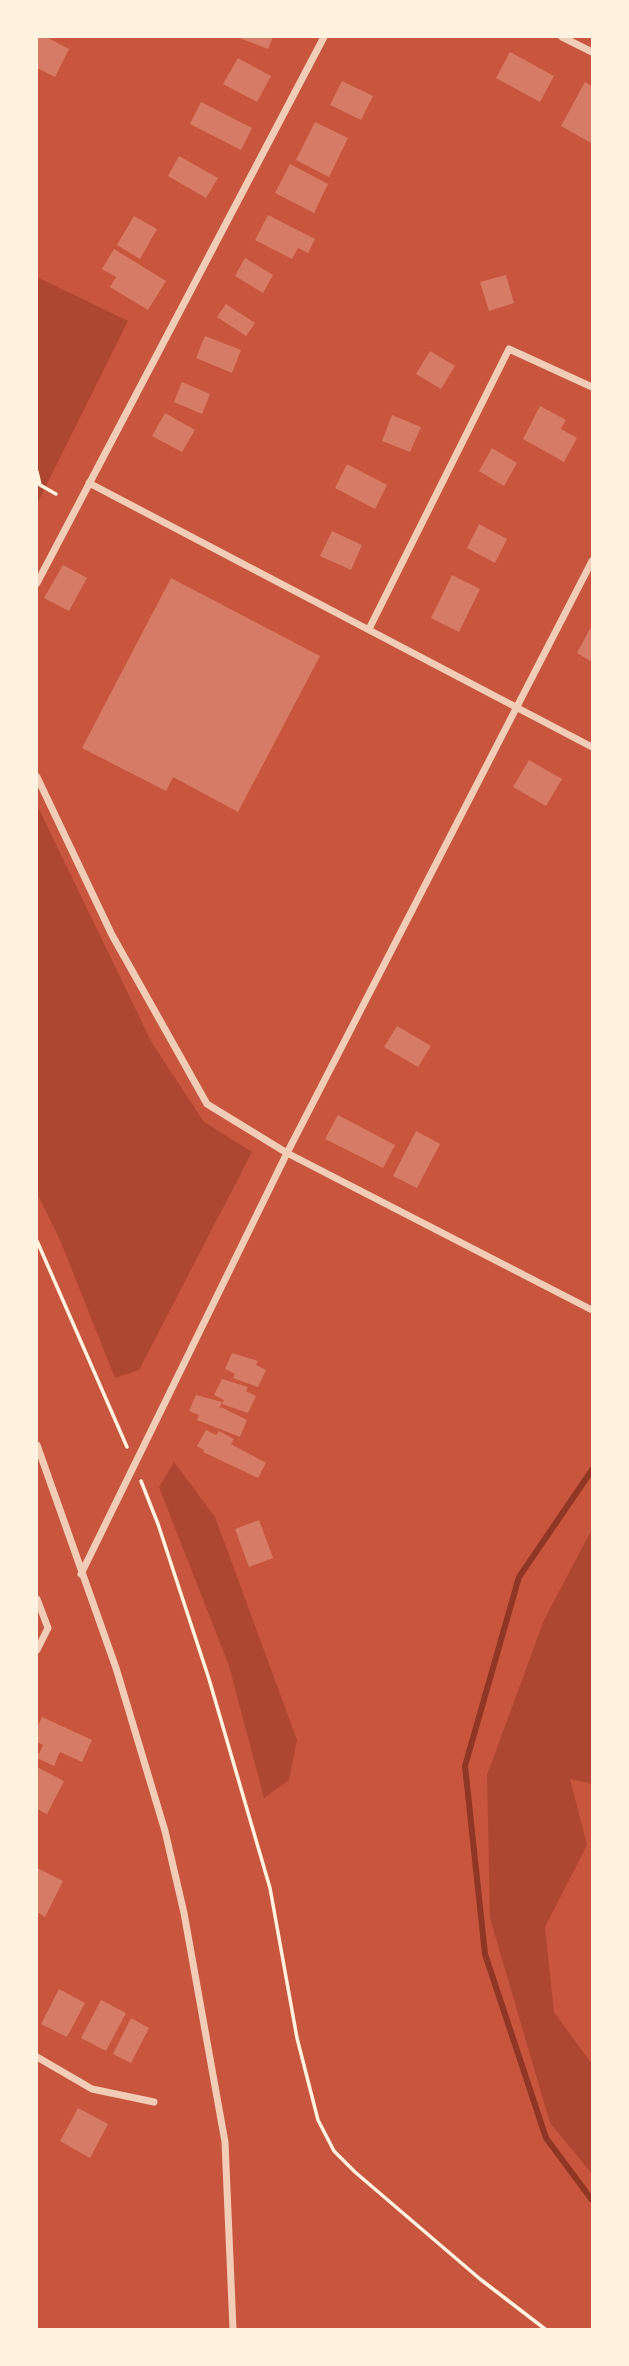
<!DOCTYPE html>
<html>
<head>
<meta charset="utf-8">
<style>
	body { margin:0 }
	#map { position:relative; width:629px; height:2366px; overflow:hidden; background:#c8553d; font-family:Karla,sans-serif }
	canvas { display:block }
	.frame { position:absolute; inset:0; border:38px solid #fff3e0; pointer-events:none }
</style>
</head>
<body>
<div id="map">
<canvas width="629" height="2366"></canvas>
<div class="frame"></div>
</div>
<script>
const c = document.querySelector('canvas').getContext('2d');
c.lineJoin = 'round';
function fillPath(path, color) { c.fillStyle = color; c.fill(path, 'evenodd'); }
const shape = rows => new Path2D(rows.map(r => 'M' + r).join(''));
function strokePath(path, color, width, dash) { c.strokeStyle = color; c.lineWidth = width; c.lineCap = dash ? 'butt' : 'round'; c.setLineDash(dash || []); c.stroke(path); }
fillPath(shape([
	[37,277,128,321,37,504],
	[37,805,152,1043,204,1122,252,1152,139,1370,115,1378,60,1240,37,1193],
	[174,1462,215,1517,297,1740,289,1780,264,1798,229,1666,159,1487],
	[592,1529,592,1784,570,1779,587,1845,545,1927,554,2012,592,2064,592,2174,550,2123,490,1918,487,1775,544,1620]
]), '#ae4732');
strokePath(shape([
	[592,1470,519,1577,465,1766,485,1954,546,2138,592,2200]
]), '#8f3625', 6);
fillPath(shape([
	[37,37,46,37,69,49,55,77,37,68],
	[237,37,273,37,268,49],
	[510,52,554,76,540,102,496,78],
	[238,58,271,76,257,102,223,84],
	[342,81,373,96,361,120,330,105],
	[585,82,592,86,591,143,561,126],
	[201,102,252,128,241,150,190,124],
	[315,122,348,138,329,177,296,160],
	[179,156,218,178,206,198,168,176],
	[290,164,328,184,314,213,275,193],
	[268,215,315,239,308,253,298,248,292,259,255,240],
	[134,216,157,229,140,259,117,245],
	[114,249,166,281,148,310,110,287,116,277,102,269],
	[245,258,273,275,263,293,235,276],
	[506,275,514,303,489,311,480,282],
	[226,304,255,323,246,336,217,317],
	[205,336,241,350,232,373,196,358],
	[430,351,455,366,441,389,416,374],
	[182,382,210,394,202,414,174,402],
	[540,406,566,420,561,429,577,438,564,462,523,439],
	[165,413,195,430,182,452,152,436],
	[392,415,421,427,410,452,382,441],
	[492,448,517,463,504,486,479,471],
	[347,464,387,485,375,509,335,488],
	[479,524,507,539,495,563,467,548],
	[332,531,362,545,351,570,320,556],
	[63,565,87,578,69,611,44,598],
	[452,575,480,589,459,632,431,618],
	[171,578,320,656,238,812,173,777,166,791,82,748],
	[592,625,592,662,577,653],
	[529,760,562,779,546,806,513,787],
	[397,1026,431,1046,418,1067,384,1047],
	[338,1115,395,1145,383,1168,325,1139],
	[416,1131,440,1144,417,1188,393,1176],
	[232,1353,258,1361,256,1365,266,1370,258,1387,233,1378,235,1374,225,1369],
	[222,1379,248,1387,246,1391,256,1396,248,1413,222,1404,224,1400,214,1395],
	[196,1395,222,1402,219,1409,221,1407,247,1420,240,1437,197,1420,199,1415,189,1411],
	[206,1430,216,1435,219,1431,234,1439,231,1444,266,1463,258,1478,203,1452,204,1450,197,1446],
	[259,1520,273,1558,249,1567,235,1529],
	[42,1717,92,1740,82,1762,60,1752,54,1766,37,1758,43,1745,37,1742,37,1728],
	[37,1767,64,1781,47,1814,37,1809],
	[37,1868,63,1881,45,1917,37,1912],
	[59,1989,85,2003,67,2037,41,2024],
	[101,2000,126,2013,106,2051,81,2038],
	[131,2018,149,2028,131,2063,113,2054],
	[78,2108,108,2124,90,2158,60,2141]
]), '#d67c66');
strokePath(shape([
	[37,472,40,485,56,494],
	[37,1241,127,1447],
	[141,1481,158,1524,209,1679,270,1888,297,2038,318,2120,334,2151,355,2172,480,2279,545,2329]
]), '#fff3e0', 3.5);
strokePath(shape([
	[562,37,592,52],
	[89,483,592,747],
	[37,583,324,37],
	[369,629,509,349,592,387],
	[37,777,112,935,207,1104,287,1153,592,1310],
	[37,1445,116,1668,165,1831,184,1913,225,2142,233,2329],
	[81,1574,287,1153,592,561],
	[37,1599,48,1628,37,1650],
	[37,2057,92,2089,154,2102]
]), '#f1ccb7', 7);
</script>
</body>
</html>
